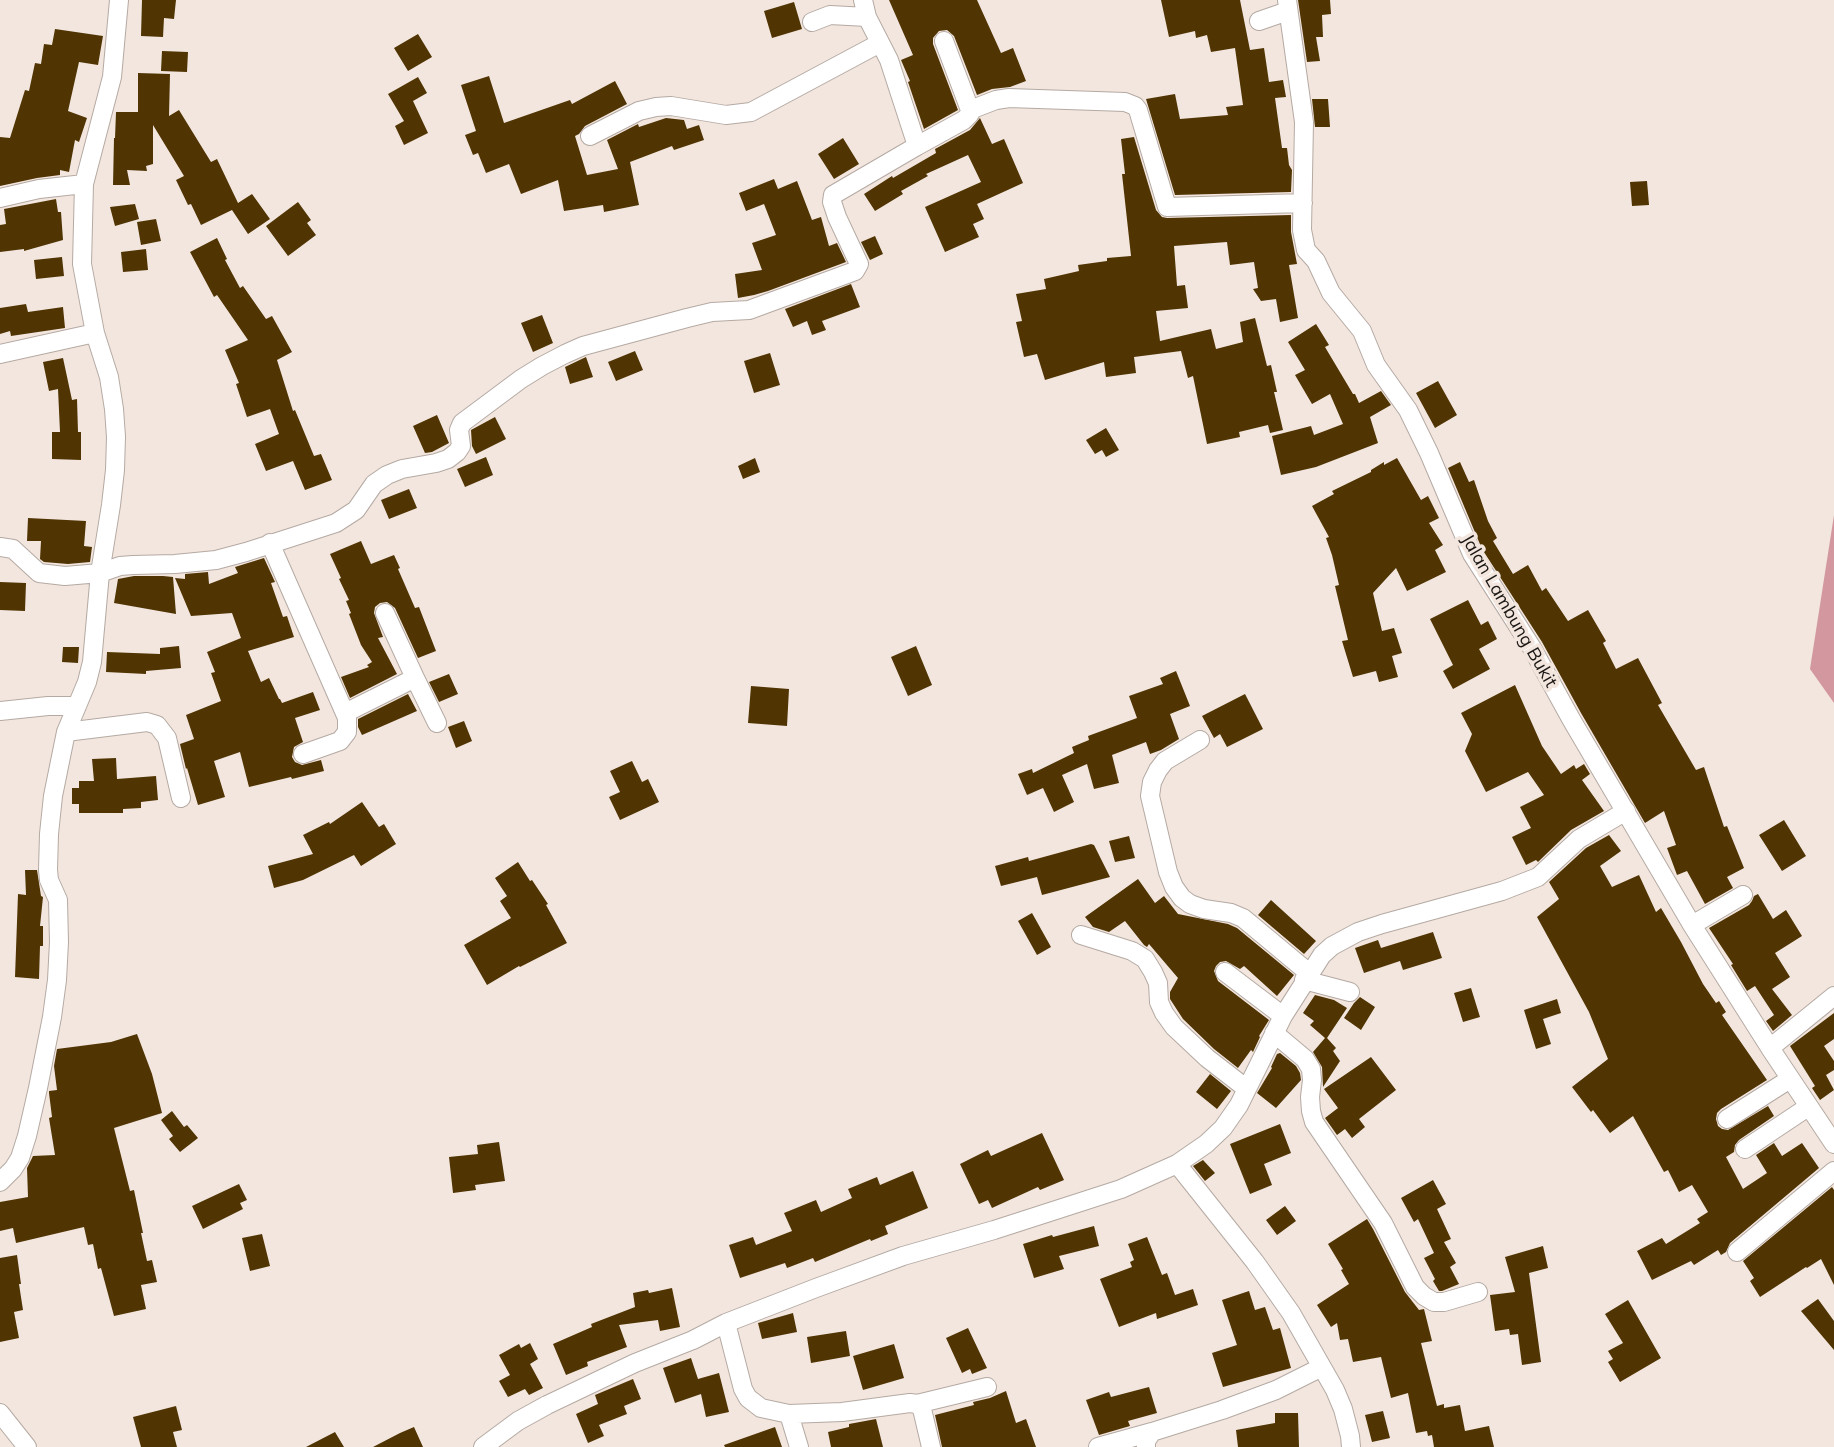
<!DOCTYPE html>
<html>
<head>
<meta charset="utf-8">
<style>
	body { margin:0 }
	canvas { display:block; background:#f2e6df }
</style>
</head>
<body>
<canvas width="1834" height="1447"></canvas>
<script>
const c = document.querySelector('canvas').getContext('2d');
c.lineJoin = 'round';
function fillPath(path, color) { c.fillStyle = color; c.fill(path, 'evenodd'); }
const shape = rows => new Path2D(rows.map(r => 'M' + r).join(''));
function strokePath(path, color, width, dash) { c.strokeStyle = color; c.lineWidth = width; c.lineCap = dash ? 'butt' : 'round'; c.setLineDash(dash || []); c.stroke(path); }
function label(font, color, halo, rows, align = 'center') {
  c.font = font + ' Mulish,sans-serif'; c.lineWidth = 7; c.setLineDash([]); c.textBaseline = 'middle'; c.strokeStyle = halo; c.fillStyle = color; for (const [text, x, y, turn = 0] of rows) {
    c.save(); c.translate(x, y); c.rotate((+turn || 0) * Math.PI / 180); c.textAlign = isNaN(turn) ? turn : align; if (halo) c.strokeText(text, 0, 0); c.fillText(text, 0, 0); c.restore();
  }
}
fillPath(shape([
	[1834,515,1834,703,1810,669]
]), '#d3989f');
fillPath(shape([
	[142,0,176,0,174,19,164,18,163,37,141,36],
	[889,0,977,0,1001,53,1013,48,1026,81,1010,87,992,89,977,95,954,36,947,30,939,31,933,38,933,44,958,110,924,129,908,82,910,81,901,60,913,55],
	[1161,0,1240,0,1250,50,1264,48,1269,82,1283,80,1286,97,1275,98,1282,148,1287,148,1289,165,1292,170,1291,192,1175,195,1146,99,1175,94,1180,119,1228,115,1226,107,1243,105,1235,48,1211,52,1207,35,1196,38,1195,31,1169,37],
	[1298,0,1330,0,1331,14,1322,15,1323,37,1316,37,1320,61,1307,62],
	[794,2,802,29,772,38,764,11],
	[55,29,103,36,98,65,79,62,68,111,87,118,79,142,75,140,69,172,60,170,60,175,37,178,0,186,0,137,10,138,25,90,29,91,35,63,41,64,44,44,52,45],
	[418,34,432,57,408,71,394,48],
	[162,51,188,52,187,72,161,71],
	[138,73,170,74,169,116,179,110,211,162,217,159,238,203,252,194,270,219,248,234,232,210,201,225,191,204,188,205,176,180,184,176,153,125,153,164,146,166,147,171,127,170,130,185,113,185,114,138,115,138,116,112,138,112],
	[489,76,504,123,570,100,572,104,615,81,627,104,585,126,579,134,575,136,587,175,618,169,607,140,638,124,639,127,666,118,684,120,687,129,699,125,704,140,674,150,672,146,630,162,639,205,604,212,603,205,564,211,558,180,521,194,509,164,486,173,478,153,473,155,465,135,476,131,461,85],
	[418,77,427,93,413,101,428,133,404,145,395,126,404,121,388,94],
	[1312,99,1328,99,1330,127,1315,127],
	[980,118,992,144,1004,139,1023,183,977,204,984,219,973,224,979,237,945,252,925,207,981,182,968,155,926,174,928,176,901,191,903,194,875,211,864,194,892,176,893,178,936,153,935,149,970,130],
	[1134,137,1156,210,1162,217,1167,218,1291,215,1291,232,1297,264,1289,265,1298,318,1280,322,1276,299,1261,301,1253,289,1258,288,1254,262,1230,265,1227,242,1174,246,1177,286,1185,285,1188,308,1156,311,1160,341,1211,329,1216,349,1243,342,1240,322,1255,318,1267,366,1271,365,1277,392,1274,392,1283,430,1270,433,1268,425,1239,432,1240,437,1207,444,1193,376,1188,378,1181,351,1134,357,1136,373,1106,377,1104,362,1045,380,1037,354,1024,357,1016,322,1022,321,1016,294,1046,289,1044,279,1079,271,1078,265,1107,261,1107,258,1131,256,1122,174,1125,174,1121,139],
	[843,138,859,164,834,179,818,154],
	[774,179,778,189,797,181,812,220,821,217,829,246,837,243,846,262,768,291,754,295,738,298,735,274,762,270,752,243,776,235,764,204,746,211,739,193],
	[1647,181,1649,205,1632,206,1630,182],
	[56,199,58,212,61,212,63,240,24,251,24,249,0,252,0,225,6,224,4,209],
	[298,202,311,220,307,223,316,235,288,256,266,226],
	[135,204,139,219,115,226,110,207],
	[156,219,161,241,141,245,137,222],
	[875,236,883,254,870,260,861,242],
	[217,238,227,259,225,260,240,288,243,286,266,319,272,316,292,352,277,360,293,411,295,410,314,456,321,454,332,480,305,490,293,461,266,471,255,444,279,434,270,409,247,417,236,384,239,383,225,350,248,340,217,295,214,297,190,252],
	[146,249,148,270,123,272,121,252],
	[62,257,64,276,36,279,34,260],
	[851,284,860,307,822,321,826,330,812,335,807,321,793,327,785,309],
	[26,304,28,312,63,307,65,328,11,336,10,331,0,334,0,308],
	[542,315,553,343,533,352,521,323],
	[1316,324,1329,345,1325,347,1353,394,1355,394,1359,403,1381,391,1391,405,1370,417,1378,443,1316,467,1281,475,1272,436,1311,426,1314,435,1343,424,1330,394,1312,404,1295,375,1305,370,1288,342],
	[635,351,643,370,616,381,608,362],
	[770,353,780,385,754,393,744,361],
	[586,357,593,377,570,384,565,367],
	[63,358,72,400,77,399,78,432,81,432,81,460,52,459,52,432,60,432,58,389,49,391,43,362],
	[1438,381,1457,415,1435,428,1416,393],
	[437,415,449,443,432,452,425,453,413,426],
	[495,417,506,439,476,454,472,446,471,430],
	[1106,428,1119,450,1106,457,1102,450,1095,454,1086,440],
	[486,457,493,475,465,487,457,469],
	[755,458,760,472,743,479,738,466],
	[1397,458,1421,500,1428,496,1439,518,1429,523,1443,545,1435,550,1446,572,1407,591,1396,568,1373,593,1382,631,1394,628,1402,653,1392,656,1398,677,1379,682,1376,671,1353,677,1342,641,1348,640,1335,586,1339,585,1332,555,1326,538,1329,537,1312,506,1334,494,1332,491,1371,472,1371,470,1384,462,1384,465],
	[1460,462,1469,482,1474,480,1488,521,1497,538,1493,541,1513,574,1528,565,1542,591,1546,588,1568,621,1588,610,1606,641,1603,643,1616,669,1638,658,1662,703,1658,705,1696,770,1704,767,1724,827,1727,826,1744,868,1727,877,1733,888,1705,904,1687,871,1677,875,1667,848,1676,845,1664,811,1645,823,1581,713,1542,642,1482,549,1448,468],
	[409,489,417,508,389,519,381,500],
	[28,518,86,521,84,546,92,547,90,562,68,564,44,562,40,559,41,541,27,541],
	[361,541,371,564,394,555,400,568,398,569,415,608,419,607,436,651,418,658,395,608,387,602,380,603,375,607,374,613,383,637,378,638,397,674,350,698,341,677,369,667,367,665,372,662,361,645,349,614,351,613,346,601,349,600,339,579,341,578,330,554],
	[264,558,275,582,271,583,283,617,287,616,294,637,248,651,261,682,269,678,279,699,280,699,282,703,313,692,320,710,295,718,303,742,294,747,292,757,295,762,302,765,321,760,324,771,292,779,291,777,249,787,240,752,214,761,225,797,198,805,187,768,186,769,180,744,194,739,186,715,221,701,211,673,215,672,207,652,241,638,232,613,191,616,175,578,185,579,185,574,208,572,209,584,238,573,235,567],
	[134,576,163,576,173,577,176,614,114,603,118,579],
	[0,582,26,583,25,611,0,610],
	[1468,600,1481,625,1488,621,1497,639,1479,649,1490,669,1453,689,1443,671,1453,665,1430,619],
	[179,646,181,668,146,671,146,674,106,672,107,652,160,654,160,648],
	[916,646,932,685,908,696,891,657],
	[63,647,79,647,78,663,62,662],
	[1176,671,1190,706,1170,714,1179,739,1161,750,1150,754,1146,742,1112,755,1119,783,1094,789,1087,764,1062,775,1074,802,1054,812,1043,788,1027,795,1018,774,1032,769,1033,773,1074,753,1072,747,1089,740,1088,736,1137,718,1129,696,1163,684,1160,678],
	[449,674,458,694,439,702,429,682],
	[1515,685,1542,746,1561,774,1574,765,1576,769,1584,764,1590,774,1582,780,1604,811,1571,830,1538,862,1536,860,1526,865,1512,837,1531,828,1520,807,1544,795,1528,772,1486,792,1465,751,1472,734,1461,713],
	[751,686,789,689,787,726,748,723],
	[408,694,417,711,362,735,358,727,358,719],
	[1245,694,1263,729,1227,747,1220,734,1214,738,1202,716],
	[464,721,472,741,456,748,448,727],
	[116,758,117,779,156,776,158,800,141,802,141,808,123,809,123,813,79,813,79,804,72,804,72,788,79,788,79,781,94,781,92,759],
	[632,761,642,782,648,779,659,802,620,820,609,797,620,792,610,771],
	[362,802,379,827,384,824,396,844,361,866,354,855,303,880,274,888,268,866,313,854,303,835,329,822,330,824],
	[1784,820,1806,856,1782,871,1759,835],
	[1609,835,1621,851,1600,866,1612,887,1639,875,1656,912,1661,908,1681,942,1703,984,1716,1003,1719,1001,1726,1012,1722,1015,1767,1080,1721,1109,1717,1113,1716,1119,1718,1126,1722,1129,1728,1130,1768,1106,1774,1116,1739,1140,1735,1145,1734,1152,1726,1157,1743,1189,1767,1173,1756,1155,1774,1143,1782,1156,1802,1143,1819,1168,1730,1243,1726,1252,1721,1255,1718,1250,1694,1265,1691,1261,1652,1280,1637,1251,1662,1238,1666,1244,1700,1223,1697,1219,1708,1212,1692,1185,1679,1192,1668,1170,1664,1172,1633,1116,1610,1133,1593,1110,1591,1112,1572,1087,1608,1059,1589,1012,1537,917,1559,899,1549,882,1586,848],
	[1129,836,1135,858,1115,862,1109,841],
	[1091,844,1094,845,1110,877,1042,895,1037,877,1001,886,995,866,1028,857,1029,861],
	[518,862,530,881,532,880,548,904,546,905,567,943,520,967,519,966,487,985,464,945,511,918,500,901,507,896,495,878],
	[25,870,37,870,41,896,43,897,40,926,43,926,43,946,40,946,39,979,15,977,18,894,26,895],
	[1138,879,1155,903,1164,896,1178,914,1228,924,1237,928,1294,975,1277,996,1244,966,1240,969,1226,961,1220,962,1216,966,1214,971,1218,981,1269,1020,1259,1036,1260,1037,1253,1052,1251,1050,1238,1068,1214,1049,1183,1019,1170,999,1170,992,1178,978,1149,944,1147,947,1144,945,1125,921,1109,932,1093,927,1085,917],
	[1758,894,1773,919,1786,910,1802,936,1775,953,1790,977,1772,989,1792,1015,1773,1031,1766,1021,1774,1015,1755,986,1747,991,1731,965,1733,964,1709,928,1749,905,1752,901,1754,896],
	[1271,900,1316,941,1304,954,1258,915],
	[1032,913,1051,947,1037,955,1018,921],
	[1433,932,1442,958,1403,970,1400,961,1364,973,1355,948,1378,940,1381,948],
	[1471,988,1480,1017,1463,1022,1454,993],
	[1315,995,1334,1000,1347,1008,1327,1038,1336,1048,1333,1051,1340,1061,1323,1087,1322,1067,1313,1052,1325,1038,1310,1025,1314,1021,1303,1013],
	[1360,997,1375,1007,1361,1030,1344,1018,1354,1003],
	[1557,999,1561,1013,1543,1019,1551,1044,1536,1049,1524,1010],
	[1834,1013,1834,1039,1824,1046,1834,1061,1834,1070,1826,1075,1834,1090,1820,1100,1812,1088,1815,1086,1790,1046],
	[137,1034,152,1074,162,1113,114,1128,130,1191,134,1190,143,1233,141,1233,147,1261,152,1260,157,1282,141,1285,146,1309,114,1316,101,1268,98,1269,93,1244,88,1245,84,1227,16,1243,13,1228,0,1231,0,1202,28,1197,27,1168,33,1156,55,1155,49,1118,52,1117,49,1093,49,1091,57,1090,54,1066,57,1049,111,1042],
	[1280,1053,1296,1066,1300,1073,1301,1080,1276,1108,1257,1093,1272,1068,1271,1067,1277,1054],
	[1371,1057,1396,1090,1359,1119,1365,1127,1352,1138,1345,1129,1337,1135,1325,1118,1338,1108,1324,1089],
	[1210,1074,1231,1091,1217,1109,1196,1092],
	[172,1111,184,1127,187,1125,198,1138,180,1152,169,1139,173,1136,161,1120],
	[1280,1124,1291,1153,1264,1164,1272,1185,1250,1194,1230,1144],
	[1042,1133,1064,1180,1040,1190,1038,1187,992,1208,988,1200,979,1204,960,1164,988,1150,991,1156],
	[499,1142,505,1181,475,1185,476,1190,453,1193,449,1157,478,1154,477,1145],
	[1203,1160,1215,1173,1205,1181,1193,1166],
	[913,1171,928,1208,885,1226,888,1234,871,1241,870,1239,815,1262,813,1258,787,1268,785,1263,740,1278,729,1245,753,1237,756,1245,792,1231,784,1213,816,1200,821,1212,852,1198,848,1189,877,1177,880,1185],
	[1433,1180,1446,1204,1437,1209,1451,1239,1444,1242,1456,1263,1450,1267,1459,1284,1442,1291,1439,1291,1433,1281,1435,1279,1424,1258,1434,1253,1418,1219,1414,1222,1401,1198],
	[239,1184,247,1200,240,1203,243,1209,203,1229,192,1206],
	[1832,1187,1834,1190,1834,1285,1821,1259,1807,1268,1806,1267,1760,1297,1750,1281,1754,1278,1743,1261],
	[1285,1206,1296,1221,1277,1235,1266,1220],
	[1367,1219,1373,1229,1405,1292,1419,1310,1424,1309,1432,1341,1421,1343,1437,1406,1444,1404,1444,1408,1460,1405,1465,1431,1489,1426,1494,1447,1434,1447,1432,1435,1428,1436,1427,1431,1416,1433,1408,1393,1391,1398,1381,1357,1353,1362,1348,1339,1340,1340,1337,1323,1331,1327,1317,1305,1349,1284,1341,1270,1343,1269,1328,1244],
	[1094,1226,1099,1246,1059,1256,1064,1269,1034,1278,1023,1244,1052,1235,1053,1237],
	[262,1234,270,1266,250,1271,242,1238],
	[1147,1237,1162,1275,1167,1273,1175,1295,1193,1289,1198,1305,1157,1319,1156,1313,1119,1327,1100,1279,1132,1267,1130,1262,1134,1260,1128,1244],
	[1543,1246,1548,1268,1529,1273,1541,1362,1522,1365,1518,1334,1510,1335,1509,1329,1495,1331,1490,1295,1515,1292,1505,1257],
	[17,1255,21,1284,19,1284,23,1310,14,1312,19,1338,0,1342,0,1258],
	[672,1288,680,1327,660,1331,658,1320,619,1325,627,1347,587,1362,588,1366,566,1375,553,1344,592,1327,591,1324,635,1307,633,1293,648,1290,649,1293],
	[1249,1291,1255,1310,1265,1307,1273,1330,1280,1328,1291,1368,1223,1387,1212,1353,1237,1345,1222,1300],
	[1818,1299,1834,1321,1834,1350,1801,1311],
	[1628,1300,1661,1358,1620,1382,1608,1362,1613,1359,1608,1351,1623,1343,1605,1314],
	[793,1313,797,1332,762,1339,758,1323],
	[968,1328,987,1368,972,1374,970,1369,962,1373,946,1338],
	[846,1331,850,1356,811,1363,807,1337],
	[530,1343,538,1359,530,1364,543,1388,529,1395,525,1389,508,1397,499,1381,510,1375,499,1355,519,1344,521,1348],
	[894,1344,904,1378,863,1390,853,1356],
	[691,1358,698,1379,719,1373,729,1412,706,1417,701,1394,675,1403,663,1368],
	[633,1379,641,1399,624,1406,627,1414,599,1425,604,1436,588,1443,576,1414,598,1404,595,1395],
	[1149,1387,1157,1413,1128,1421,1130,1426,1099,1435,1086,1400,1109,1392,1111,1397],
	[1006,1391,1016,1423,1026,1419,1036,1447,942,1447,935,1415,974,1405,973,1402,990,1398],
	[176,1406,182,1430,173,1432,177,1447,141,1447,133,1417],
	[1383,1411,1390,1438,1372,1442,1365,1415],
	[1275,1413,1298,1413,1299,1447,1238,1447,1236,1430,1275,1423],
	[876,1419,883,1447,831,1447,828,1432,849,1427,849,1424],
	[414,1427,423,1447,373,1447,400,1433],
	[775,1427,782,1447,725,1447,724,1445],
	[335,1432,344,1447,306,1447]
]), '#503402');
const minor = shape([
	[1287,0,1304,122,1302,230,1306,250,1316,261,1331,293,1362,331,1376,365,1408,410,1429,453,1472,554,1532,648,1571,719,1692,925,1770,1048,1834,1144],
	[1259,21,1288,11],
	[812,22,830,15,867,17],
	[970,110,996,100,1009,98,1125,102,1135,106,1138,110,1167,207,1303,203],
	[590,136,639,111,656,107,671,106,726,115,751,112,880,43],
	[917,146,964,120,970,114,970,110,944,41],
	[0,198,39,189,84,184],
	[0,354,95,333],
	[270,543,347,718,347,732,340,741,303,754],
	[0,547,13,549,39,573,65,576,100,573,120,566,133,565,175,564,216,560,246,552,336,523,356,510,374,484,387,475,402,469,436,463,448,459,457,452,461,446,459,430,462,423,521,379,542,366,565,354,583,346,687,318,712,312,749,310,855,271,859,264,837,217,832,202,833,195,917,146,889,60,867,17,863,0],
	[385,613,415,678],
	[0,711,48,706,77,706],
	[345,713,415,678,437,723],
	[66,732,147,722,157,725,167,738,181,798],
	[1200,740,1165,761,1158,770,1152,782,1150,796,1168,872,1174,887,1182,898,1190,904,1204,909,1231,913,1243,918,1309,973],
	[1692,925,1743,895],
	[1081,935,1132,951,1145,959,1153,972,1158,983,1159,1002,1164,1013,1174,1027,1207,1058,1247,1089],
	[1225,972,1283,1016],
	[1304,980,1350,992],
	[1274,1033,1305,1059,1311,1069,1312,1080,1310,1097,1311,1111,1314,1122,1383,1223,1415,1287,1424,1296,1434,1302,1444,1302,1478,1292],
	[1770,1048,1834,996],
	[1727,1119,1790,1079],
	[1745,1149,1808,1107],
	[1177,1164,1255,1262,1291,1313,1335,1390,1343,1409,1350,1436,1351,1447],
	[0,1182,13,1169,20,1158,27,1136,38,1088,52,1017,57,980,59,942,58,900,49,880,48,870,49,834,53,796,66,732,87,682,92,662,100,573,111,505,115,470,116,437,114,409,109,377,95,333,82,264,84,184,112,77,119,0],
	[1737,1252,1834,1171],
	[726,1323,743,1389,748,1398,761,1408,789,1414,799,1447],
	[917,1404,987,1387],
	[0,1413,27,1447],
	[789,1414,842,1412,910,1403,917,1404,922,1409,931,1447],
	[483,1447,518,1421,547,1405,635,1363,693,1340,726,1323,816,1288,903,1256,994,1230,1121,1189,1177,1164,1206,1144,1223,1128,1239,1105,1283,1016,1322,955,1332,946,1358,932,1382,924,1502,891,1538,877,1579,839,1626,811],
	[1098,1447,1152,1432],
	[1146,1447,1146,1441,1152,1432,1222,1410,1276,1390,1322,1367]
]);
strokePath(minor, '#b5aaa3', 20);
strokePath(minor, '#fff', 18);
label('18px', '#1b1714', '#f2e6df', [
	["Jalan Lambung Bukit",1509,611,60]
]);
</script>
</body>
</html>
